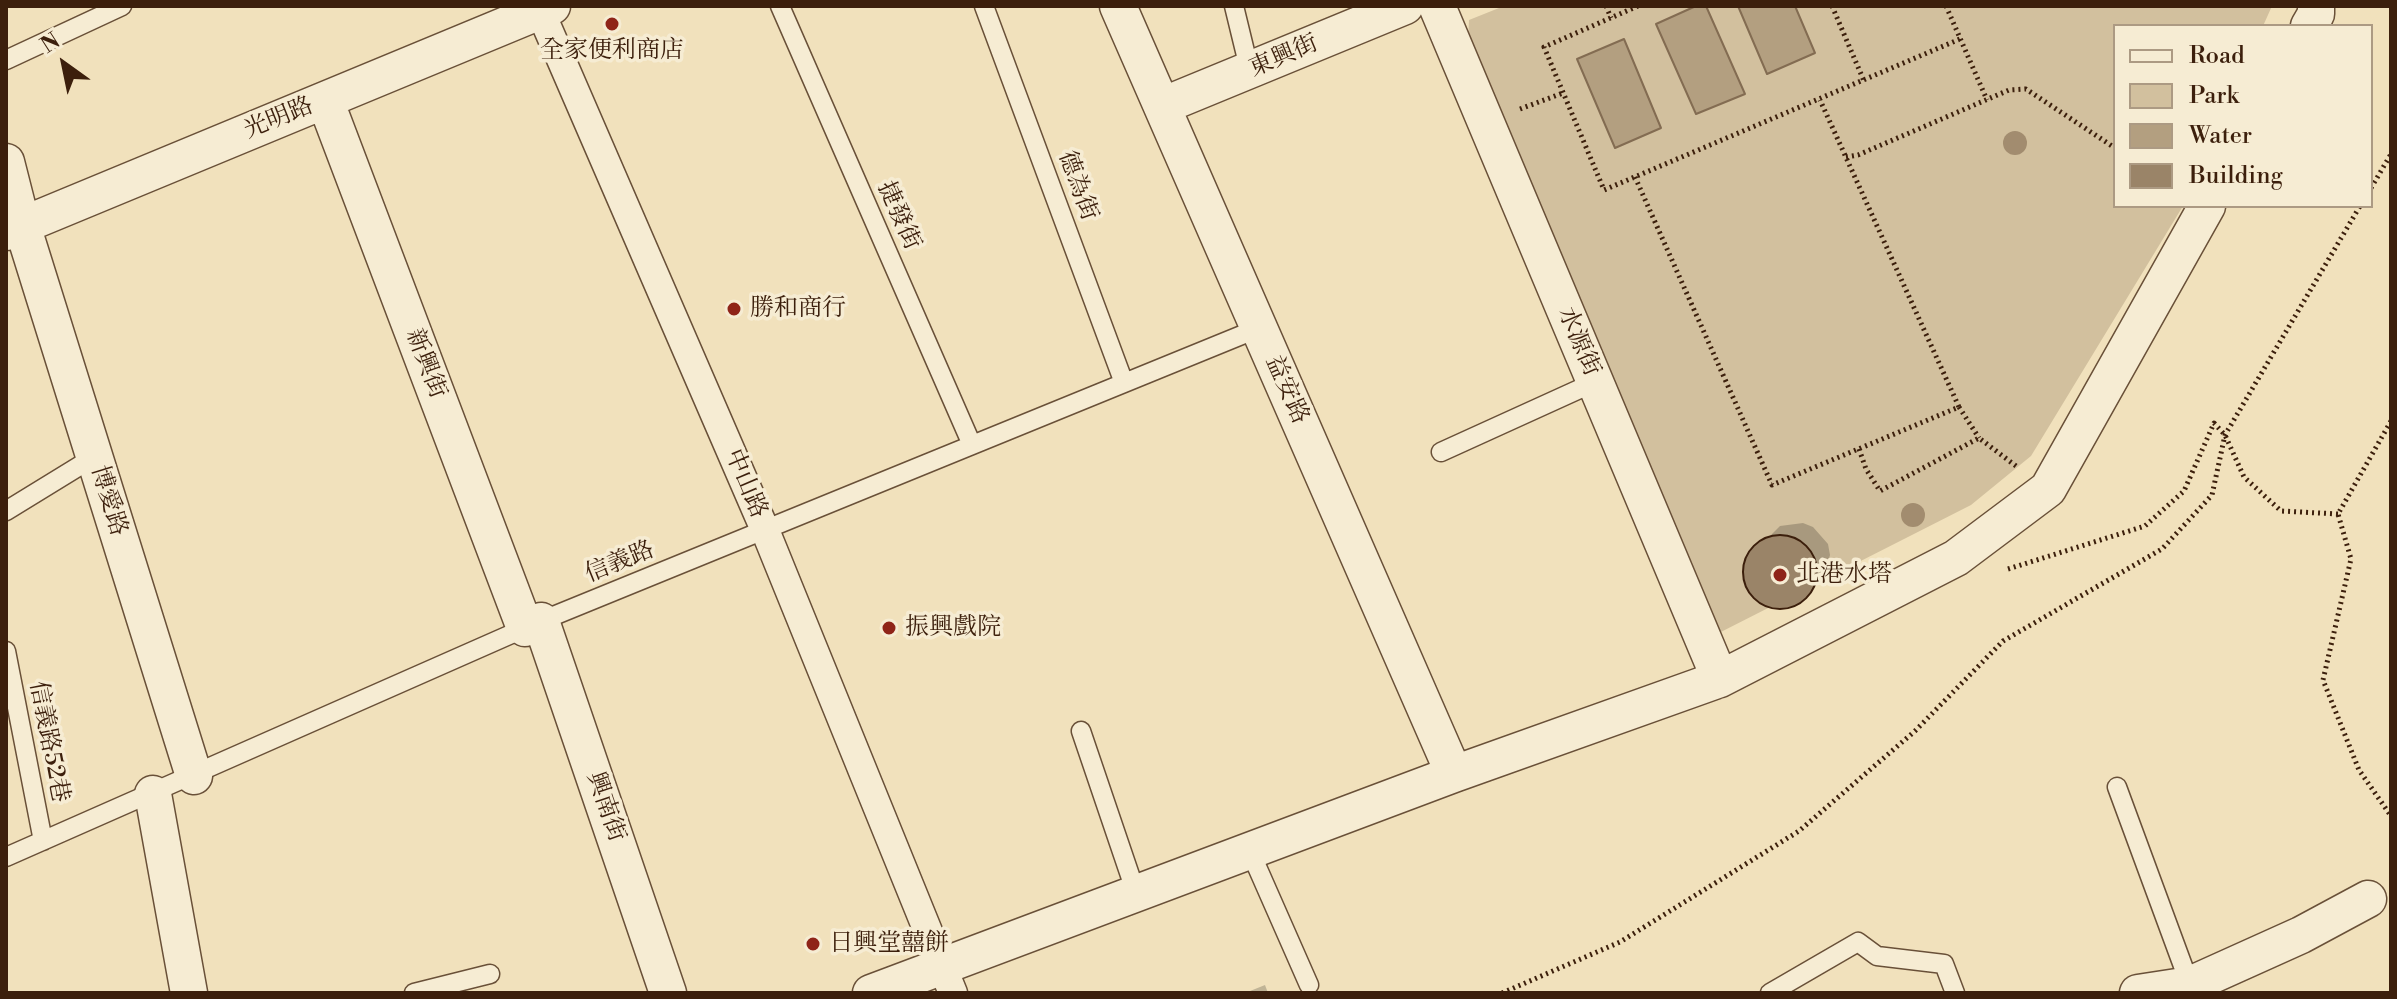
<!DOCTYPE html>
<html>
<head>
<meta charset="utf-8">
<style>
	body { margin:0 }
	#map { position:relative; width:2397px; height:999px; overflow:hidden; background:#f1e1bc; font-family:"Libre Bodoni",serif }
	canvas { display:block }
	.frame { position:absolute; inset:0; border:8px solid #3c1f0c; pointer-events:none }
	.legend { position:absolute; left:2113px; top:24px; width:260px; height:184px; box-sizing:border-box; background:#f6ecd3; border:2px solid #ac9a83; margin:0; padding:10px 14px; list-style:none; font-size:24px; color:#3c1f0c }
	.legend li { display:flex; align-items:center; gap:16px; height:40px }
	.legend b { width:40px; border:2px solid #ac9a83 }
	.north { position:absolute; left:24px; top:24px; width:80px; height:80px; -webkit-text-stroke:6px #f6ecd3; paint-order:stroke; rotate:327deg; font-size:22px; font-weight:700; line-height:32px; text-align:center; color:#3c1f0c }
	.north::after { content:''; display:block; margin:auto; width:28px; height:36px; background:#3c1f0c; clip-path:polygon(50% 0,100% 100%,50% 72%,0 100%) }
</style>
</head>
<body>
<div id="map">
<canvas width="2397" height="999"></canvas>
<div class="frame"></div>
<ul class="legend">
<li><b style="height:10px;background:#f6ecd3"></b>Road</li>
<li><b style="height:22px;background:#d2c09e"></b>Park</li>
<li><b style="height:22px;background:#b39f80"></b>Water</li>
<li><b style="height:22px;background:#9a8468"></b>Building</li>
</ul>
<div class="north">N</div>
</div>
<script>
const c = document.querySelector('canvas').getContext('2d');
c.lineJoin = 'round';
function fillPath(path, color) { c.fillStyle = color; c.fill(path, 'evenodd'); }
const shape = rows => new Path2D(rows.map(r => 'M' + r).join(''));
function strokePath(path, color, width, dash) { c.strokeStyle = color; c.lineWidth = width; c.lineCap = dash ? 'butt' : 'round'; c.setLineDash(dash || []); c.stroke(path); }
function label(font, color, halo, rows, align = 'center') {
  c.font = font + ' "Libre Bodoni","Noto Serif TC",serif'; c.lineWidth = 7; c.setLineDash([]); c.textBaseline = 'middle'; c.strokeStyle = halo; c.fillStyle = color; for (const [text, x, y, turn = 0] of rows) {
    c.save(); c.translate(x, y); c.rotate((+turn || 0) * Math.PI / 180); c.textAlign = isNaN(turn) ? turn : align; if (halo) c.strokeText(text, 0, 0); c.fillText(text, 0, 0); c.restore();
  }
}
fillPath(shape([
	[1504,6,2272,6,2263,26,2115,26,2115,206,2183,206,2031,456,1971,505,1713,636,1468,40,1469,20]
]), '#d2c09e');
const water = shape([
	[1696,6,1706,6,1745,94,1696,114,1656,24,1696,6],
	[1738,6,1795,6,1815,53,1767,74,1738,6],
	[1624,39,1661,128,1615,148,1577,59,1624,39]
]);
fillPath(water, '#b39f80');
strokePath(water, '#836c52', 2);
fillPath(shape([
	[1803,523,1813,527,1828,544,1830,555,1824,577,1801,600,1791,605,1768,605,1750,590,1746,580,1749,557,1780,526],
	[1265,985,1268,993,1245,993]
]), '#0003');
const building = shape([
	'1743 572a37 37 0 1 1 74 0a37 37 0 1 1-74 0Z'
]);
fillPath(building, '#9a8468');
strokePath(building, '#3c1f0c', 2);
const service = shape([
	[780,6,972,445],
	[984,6,1124,383],
	[1234,6,1250,72],
	[6,60,122,6],
	[1441,452,1595,382],
	[6,511,94,457],
	[6,651,43,841],
	[1081,731,1136,893],
	[2117,787,2190,985],
	[1250,851,1309,985],
	[6,857,541,621,1259,328],
	[414,993,490,974],
	[1770,993,1858,942,1877,956,1944,964,1955,993]
]);
const pedestrian = shape([
	[538,6,765,530,953,993]
]);
const minor = shape([
	[1118,6,1454,774],
	[1437,6,1720,679],
	[2309,26,2316,14,2316,6],
	[325,100,525,628],
	[1162,106,1405,6],
	[6,162,22,225,194,776],
	[6,232,552,6],
	[541,621,668,993],
	[153,794,189,993],
	[871,993,1454,774,1720,679,1956,558,2048,489,2207,206],
	[2138,993,2190,985,2301,935,2368,899]
]);
strokePath(service, '#695038', 21);
strokePath(pedestrian, '#695038', 31);
strokePath(minor, '#695038', 39);
strokePath(shape([
	[1606,6,1611,18],
	[1638,6,1544,47,1604,190,1960,39],
	[1832,6,1864,81],
	[1946,6,1987,100],
	[1520,109,1563,93],
	[1846,157,1858,155,2009,90,2026,89,2115,148],
	[1635,177,1772,485,1959,407,1820,100],
	[2371,188,2391,154],
	[1959,407,1979,438],
	[2391,421,2338,514,2351,559,2323,680,2359,770,2391,816],
	[1859,449,1866,469,1880,491,1979,438,2016,466],
	[2008,569,2145,526,2184,491,2214,423,2225,435,2244,477,2281,511,2338,514],
	[1502,993,1620,942,1799,831,1915,731,2003,641,2162,549,2212,495,2225,435,2360,206]
]), '#3c1f0c', 5, [2, 4]);
strokePath(service, '#f6ecd3', 18);
strokePath(pedestrian, '#f6ecd3', 28);
strokePath(minor, '#f6ecd3', 36);
c.fillStyle = '#a28c6f';
for (const [x, y] of [
	[2015,143],
	[1913,515]
]) { c.beginPath(); c.arc(x, y, 12, 0, 2 * Math.PI); c.fill(); }
for (const [x, y, r, color] of [
	[612,24,8,"#8f2418"],
	[734,309,8,"#8f2418"],
	[1780,575,8,"#8f2418"],
	[889,628,8,"#8f2418"],
	[813,944,8,"#8f2418"]
]) { const dot = new Path2D(); dot.arc(x, y, r, 0, 2 * Math.PI); c.fillStyle = color; c.fill(dot); strokePath(dot, '#f6ecd3', 3); }
label('24px', '#3c1f0c', '#f6ecd3', [
	["全家便利商店",612,51,"center"],
	["勝和商行",750,309],
	["北港水塔",1796,575],
	["振興戲院",905,628],
	["日興堂囍餅",829,944]
], 'left');
label('24px', '#3c1f0c', '#f6ecd3', [
	["東興街",1284,57,-23],
	["光明路",279,119,-22],
	["德為街",1077,186,70],
	["捷發街",898,216,66],
	["水源街",1578,342,67],
	["新興街",425,364,69],
	["益安路",1286,390,66],
	["中山路",745,484,67],
	["博愛路",108,501,73],
	["信義路",620,563,-22],
	["信義路52巷",48,742,79],
	["興南街",605,807,71]
]);
</script>
</body>
</html>
